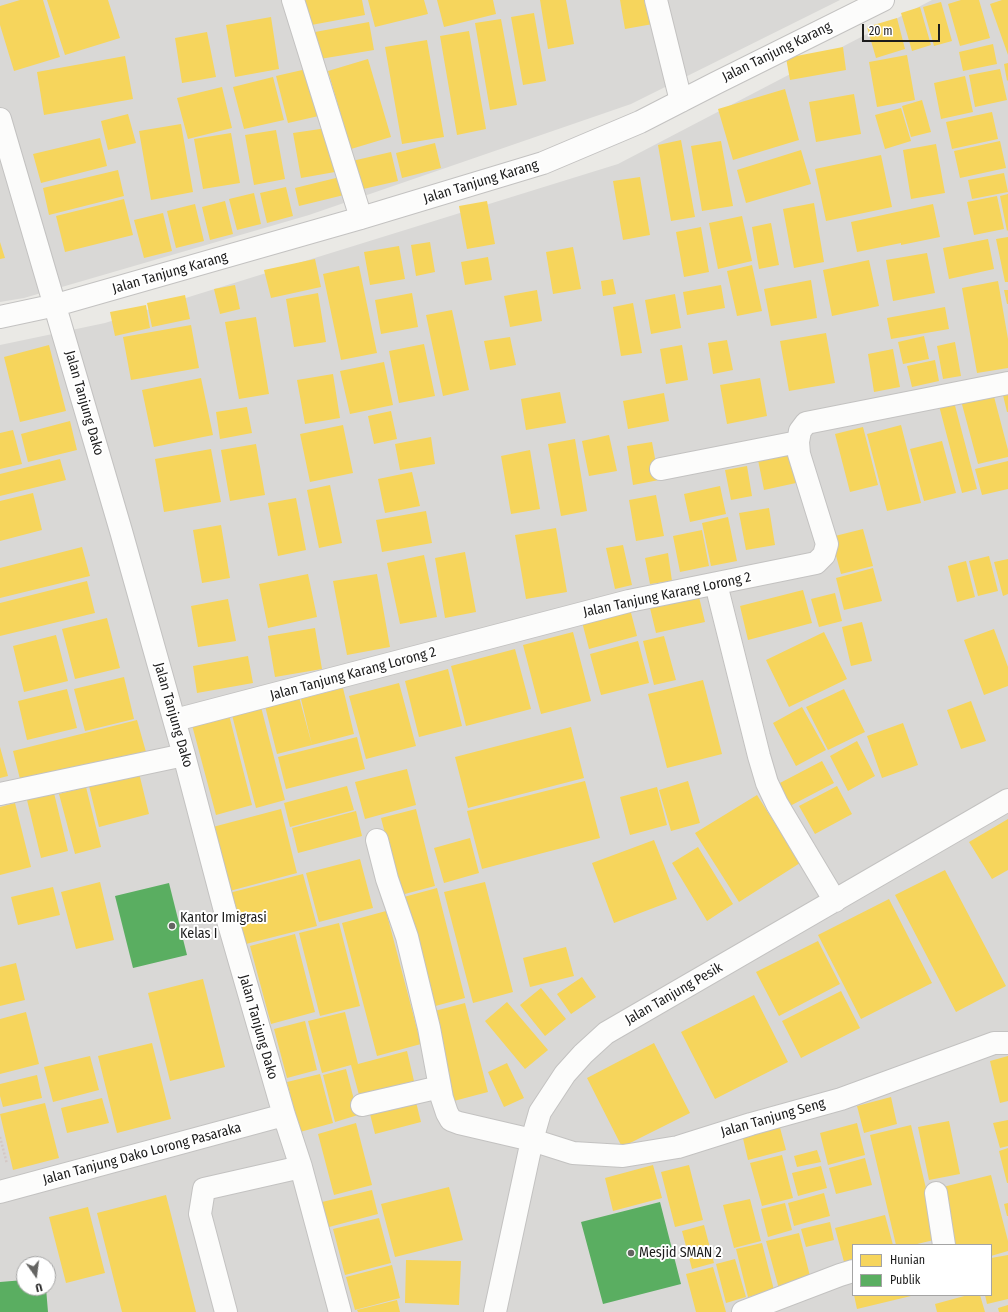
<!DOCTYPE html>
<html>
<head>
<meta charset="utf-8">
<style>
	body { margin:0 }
	#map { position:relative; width:1008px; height:1312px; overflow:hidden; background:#eae9e5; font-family:"Fira Sans Condensed",sans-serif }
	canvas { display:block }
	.legend { position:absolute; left:852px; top:1244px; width:140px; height:52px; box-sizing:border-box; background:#fff; border:1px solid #a4a4a4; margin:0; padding:5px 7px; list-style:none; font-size:12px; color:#1c1c1c }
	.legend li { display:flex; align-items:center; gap:8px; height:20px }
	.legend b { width:20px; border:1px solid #a4a4a4 }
	.north { position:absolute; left:16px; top:1256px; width:40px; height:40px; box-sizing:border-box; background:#fff; border:1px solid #a4a4a4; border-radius:50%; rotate:166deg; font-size:11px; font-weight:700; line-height:16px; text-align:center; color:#1c1c1c }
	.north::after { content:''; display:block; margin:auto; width:14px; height:18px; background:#646462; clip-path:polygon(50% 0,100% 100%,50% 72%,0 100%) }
	.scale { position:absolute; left:862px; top:24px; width:78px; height:18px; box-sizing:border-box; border:2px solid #1c1c1c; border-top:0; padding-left:5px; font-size:12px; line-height:14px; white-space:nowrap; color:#1c1c1c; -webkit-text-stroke:3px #fff; paint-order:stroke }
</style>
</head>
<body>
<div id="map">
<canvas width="1008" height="1312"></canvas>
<ul class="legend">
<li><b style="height:11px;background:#f6d55c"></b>Hunian</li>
<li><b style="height:11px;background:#5aae61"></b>Publik</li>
</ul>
<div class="north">U</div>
<div class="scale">20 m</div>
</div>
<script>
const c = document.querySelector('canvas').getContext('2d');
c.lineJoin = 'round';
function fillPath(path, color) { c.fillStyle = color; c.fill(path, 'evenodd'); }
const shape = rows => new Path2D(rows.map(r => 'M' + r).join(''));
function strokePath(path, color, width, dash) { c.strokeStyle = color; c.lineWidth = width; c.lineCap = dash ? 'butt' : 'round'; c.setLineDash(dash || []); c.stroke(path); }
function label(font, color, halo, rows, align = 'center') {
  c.font = font + ' "Fira Sans Condensed",sans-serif'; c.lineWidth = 4; c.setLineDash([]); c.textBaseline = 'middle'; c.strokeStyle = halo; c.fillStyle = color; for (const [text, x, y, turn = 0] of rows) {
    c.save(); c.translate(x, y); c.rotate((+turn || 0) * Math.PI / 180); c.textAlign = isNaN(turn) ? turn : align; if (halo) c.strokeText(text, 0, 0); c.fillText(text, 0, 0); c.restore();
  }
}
fillPath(shape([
	[0,0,840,0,631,104,309,215,24,298,0,302],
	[932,0,1008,0,1008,1312,0,1312,0,345,105,323,618,164],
	[853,1245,991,1245,991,1295,853,1295],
	[24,1264,48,1264,48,1288,24,1288]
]), '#d9d8d6');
fillPath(shape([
	[20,0,43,0,60,57,14,71,0,25,0,6],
	[47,0,108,0,120,38,65,55],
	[301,0,362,0,365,15,306,26],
	[368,0,424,0,428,14,375,27],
	[437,0,493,0,496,14,444,27],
	[540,0,566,0,574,44,548,49],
	[620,0,649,0,653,24,625,29],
	[961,0,979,0,990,38,960,46,948,4],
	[1002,0,1008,0,1008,55,990,4],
	[941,2,952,41,934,46,923,7],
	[920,7,931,45,912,51,901,13],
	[534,13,546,81,523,85,511,17],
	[271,17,279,69,235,77,226,25],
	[897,18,905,49,876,58,867,27],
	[501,19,517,105,490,110,475,23],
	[369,22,374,50,320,59,315,32],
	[469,31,486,129,457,135,440,36],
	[207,32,216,77,182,83,175,38],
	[427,40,444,137,402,144,385,47],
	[993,44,997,64,963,71,959,52],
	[843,47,846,70,790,80,786,58],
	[907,55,915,100,877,107,869,62],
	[125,56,133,99,44,115,37,72],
	[368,59,391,137,351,149,328,71],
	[1008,63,1008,80,1007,81,1004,64],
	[311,68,323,115,288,123,276,76],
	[1000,69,1007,100,975,107,969,75],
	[965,76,973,112,941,119,934,83],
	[273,77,284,120,244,129,233,87],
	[222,87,232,128,188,139,177,98],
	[785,89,799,140,733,160,718,109],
	[854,94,861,134,816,142,809,102],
	[922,100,931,132,911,137,902,106],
	[901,108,911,141,885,149,875,115],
	[992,112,998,139,952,149,946,122],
	[128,114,136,143,108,150,101,121],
	[181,124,193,192,151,200,139,131],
	[327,128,335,172,301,178,293,133],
	[276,130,285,179,254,185,245,135],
	[231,133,240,183,203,189,194,139],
	[100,138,107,166,41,183,33,154],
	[681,140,695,217,671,221,658,145],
	[721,141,733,206,702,211,691,146],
	[1000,141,1006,168,960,178,954,151],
	[435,143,441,168,402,178,396,153],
	[936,144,945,193,911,199,903,150],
	[801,150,811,184,746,203,737,170],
	[391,152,398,181,359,190,352,161],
	[881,155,892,207,826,221,815,169],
	[118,170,124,196,49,215,43,188],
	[1004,173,1008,192,972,199,968,180],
	[340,177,344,195,299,206,295,188],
	[640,177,650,235,623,240,613,181],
	[286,187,293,216,267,223,260,193],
	[254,193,261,224,237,230,229,199],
	[1008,194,1008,230,1007,231,1000,196],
	[997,196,1004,229,974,235,967,202],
	[124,199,133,235,65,252,56,216],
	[225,201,233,234,210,240,202,207],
	[487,201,495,244,467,249,459,206],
	[814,203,824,262,794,268,783,209],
	[195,204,204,241,176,248,167,211],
	[933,204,940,237,901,245,901,243,857,252,851,222],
	[163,213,172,251,144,258,134,220],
	[742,216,752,261,718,269,709,223],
	[771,223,779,265,759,269,752,227],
	[701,227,709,272,684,277,676,232],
	[1008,237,1008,282,1005,282,996,239],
	[988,239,994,269,949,279,943,248],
	[0,242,5,258,0,259],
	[430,242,435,272,416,276,411,245],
	[399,246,405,279,370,285,364,252],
	[573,247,581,289,553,294,546,252],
	[927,253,935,293,893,301,886,260],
	[488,257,492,280,465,285,461,262],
	[315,259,321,287,271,298,264,270],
	[869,260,879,306,832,316,823,270],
	[752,265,762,311,737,316,727,271],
	[359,266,377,353,341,360,323,274],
	[613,279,616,294,603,296,601,281],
	[811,280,817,318,771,326,764,289],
	[998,281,1008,339,1008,368,977,373,962,288],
	[235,285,240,309,220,314,214,289],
	[721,285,725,308,687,315,683,292],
	[537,290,542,321,510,327,504,296],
	[1004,290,1008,290,1008,304,1007,304],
	[318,293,326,342,294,347,286,299],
	[412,293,418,327,381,334,375,300],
	[675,294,681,328,651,334,645,300],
	[185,295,190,319,152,327,147,303],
	[633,303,642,353,621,356,613,307],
	[146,305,150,328,115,336,110,312],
	[945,307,949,329,891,339,887,318],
	[452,310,469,390,443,396,426,315],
	[256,317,269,394,239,399,225,322],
	[191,325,199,368,131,380,123,337],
	[826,333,835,383,789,391,780,341],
	[924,336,929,359,903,364,898,342],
	[510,337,516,365,490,370,484,341],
	[727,340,733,370,713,374,708,343],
	[955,342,961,376,943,379,937,346],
	[424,344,435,396,399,403,389,351],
	[49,345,66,411,20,422,4,357],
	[682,345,688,380,666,384,660,349],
	[893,349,900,387,874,392,868,354],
	[935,360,939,381,912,387,907,366],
	[384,362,393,405,350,414,340,371],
	[333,374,340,418,305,424,297,380],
	[201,378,213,435,154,447,142,390],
	[760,378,767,416,727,424,720,385],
	[992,389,1008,450,1008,457,978,464,960,397],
	[1008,389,1008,412,1007,412,1002,391],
	[560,392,566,423,526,430,521,399],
	[664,393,669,421,628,429,623,401],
	[953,398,977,489,962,493,938,402],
	[247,407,252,433,220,439,216,412],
	[391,411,397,439,374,444,368,416],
	[70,421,77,450,28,462,21,434],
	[343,425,353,473,310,482,300,434],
	[901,425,921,503,887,511,867,434],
	[863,427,878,485,850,492,835,434],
	[13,430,22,464,0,469,0,433],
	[609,435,617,471,589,476,582,441],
	[431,437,435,464,400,470,395,444],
	[575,439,587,511,561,516,548,444],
	[942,441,956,493,924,501,910,449],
	[652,442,659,480,633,485,627,446],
	[256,444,265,495,230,501,221,450],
	[211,449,221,502,164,512,155,459],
	[530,450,540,509,511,514,501,456],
	[790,453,796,483,764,490,758,460],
	[60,459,66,480,0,496,0,474],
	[1008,461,1008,489,982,495,975,469],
	[747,466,752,496,731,500,725,470],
	[412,472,420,506,385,513,378,479],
	[330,485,342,543,319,548,307,490],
	[720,486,726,514,690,522,684,494],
	[33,493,42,530,0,541,0,501],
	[656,495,664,536,636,541,629,500],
	[296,498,306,550,278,556,268,503],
	[769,508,775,545,746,550,739,513],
	[426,511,432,543,382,552,376,520],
	[728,517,737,561,711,566,702,523],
	[221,525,230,578,202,583,193,530],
	[556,528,567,592,526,599,515,535],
	[863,529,873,566,841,574,831,537],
	[702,530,709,566,680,572,673,536],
	[623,545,632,585,615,589,606,548],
	[82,547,90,576,0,598,0,568],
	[465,552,476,612,445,618,435,558],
	[668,553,672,581,650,584,645,558],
	[424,555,437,617,400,624,387,563],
	[989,556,998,591,978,596,969,561],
	[1008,559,1008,594,1003,596,994,562],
	[966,561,975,597,957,602,948,566],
	[873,568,882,601,844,610,836,578],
	[308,574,317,617,268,628,259,584],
	[377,574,390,647,347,655,333,581],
	[87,581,95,613,0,636,0,603],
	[803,590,812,623,748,640,740,606],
	[835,593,842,621,819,627,811,599],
	[699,597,705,622,656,633,650,608],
	[228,599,236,641,198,647,191,606],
	[629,605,637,636,589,649,581,618],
	[107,618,120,668,75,679,62,629],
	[862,622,872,661,851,666,842,627],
	[315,628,322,669,275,677,268,636],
	[994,629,1008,667,1008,686,984,695,964,640],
	[573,632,591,701,541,714,523,645],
	[824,632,847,679,789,707,766,660],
	[56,635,68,681,24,692,13,646],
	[664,636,676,680,654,685,643,641],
	[638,641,649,683,601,695,590,654],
	[515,649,531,709,466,726,451,666],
	[248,656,253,683,197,693,193,666],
	[448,669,462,726,419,737,405,681],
	[124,677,134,719,85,731,74,689],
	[703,680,722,754,667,768,648,694],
	[399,683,416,746,366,759,349,696],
	[343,688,354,734,312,745,301,699],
	[67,689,77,728,27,740,18,701],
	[844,689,865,732,828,750,806,707],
	[299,697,312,745,277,754,265,706],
	[971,701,986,741,961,749,947,710],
	[261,707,285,800,256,808,232,715],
	[802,707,826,750,796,766,773,723],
	[229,715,252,805,216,815,192,725],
	[137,720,146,752,21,783,13,751],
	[903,723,918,765,882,778,867,736],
	[571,727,584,778,468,808,455,757],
	[357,737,365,769,286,789,278,757],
	[857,741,875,776,848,791,830,756],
	[0,747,8,776,0,778],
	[822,761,834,783,788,807,776,785],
	[407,769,416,805,365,819,355,782],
	[139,773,149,814,99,827,89,786],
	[585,781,600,838,482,869,467,811],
	[688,781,700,823,671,831,659,790],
	[347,786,354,810,290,827,284,803],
	[837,786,852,814,815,834,799,806],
	[86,787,101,847,75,854,59,794],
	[657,787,667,825,630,835,620,797],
	[54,793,68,851,41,858,27,800],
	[757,795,800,863,739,902,695,833],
	[15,803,31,867,0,875,0,807],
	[281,809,297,873,226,892,209,828],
	[416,809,435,886,401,895,381,818],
	[356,811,362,836,298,853,292,828],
	[1008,819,1008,870,992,879,969,842],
	[470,838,479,873,444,883,434,848],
	[654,840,677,899,614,923,592,863],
	[698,847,733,904,707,921,672,863],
	[360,859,373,908,319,922,306,873],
	[945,870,1006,986,956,1012,895,895],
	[303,874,317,926,242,945,229,893],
	[100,882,114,940,76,949,61,892],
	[485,882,513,992,473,1003,444,892],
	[53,887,60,915,18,925,11,897],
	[437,888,465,998,428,1008,400,898],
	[889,899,932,983,861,1019,818,935],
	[386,911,421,1044,377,1056,342,923],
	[339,923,360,1006,320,1016,299,933],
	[295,934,315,1012,271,1024,250,946],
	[818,941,840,984,779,1016,756,972],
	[566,947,574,976,530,987,523,958],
	[16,963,25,1000,0,1006,0,967],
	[582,977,596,997,571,1014,557,994],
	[203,979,225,1067,170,1081,148,993],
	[541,988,566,1019,545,1036,520,1005],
	[841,991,860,1028,801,1058,782,1021],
	[754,995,788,1062,715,1099,681,1032],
	[507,1002,548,1050,525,1069,485,1021],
	[465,1003,488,1092,450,1102,427,1013],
	[26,1012,39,1064,0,1074,0,1019],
	[345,1012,358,1064,407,1051,414,1081,359,1095,351,1065,322,1073,308,1021],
	[305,1021,317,1070,287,1078,274,1029],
	[152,1043,171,1119,117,1133,98,1056],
	[654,1043,690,1113,622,1147,587,1078],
	[90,1056,99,1090,53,1102,44,1067],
	[1008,1056,1008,1101,1000,1103,990,1061],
	[507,1063,524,1098,504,1107,488,1072],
	[346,1069,358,1115,335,1122,323,1075],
	[320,1074,333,1123,300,1132,287,1082],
	[37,1075,42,1098,3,1107,0,1096,0,1084],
	[891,1097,897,1124,864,1133,857,1106],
	[102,1098,109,1123,67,1133,61,1108],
	[415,1098,421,1122,375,1134,369,1110],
	[45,1103,59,1158,13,1170,0,1114],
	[1008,1120,1008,1146,1000,1148,993,1123],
	[949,1121,960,1174,929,1180,918,1127],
	[356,1123,372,1185,334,1195,318,1134],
	[857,1123,865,1155,828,1165,820,1133],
	[779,1124,786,1150,748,1160,742,1134],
	[911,1125,938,1239,913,1245,896,1245,870,1135],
	[1008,1148,1008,1183,1007,1183,999,1151],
	[817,1150,821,1162,797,1167,794,1156],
	[782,1155,793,1198,762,1206,750,1163],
	[865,1158,872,1185,836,1194,829,1168],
	[653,1165,662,1198,613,1211,605,1178],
	[689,1165,703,1220,675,1227,661,1172],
	[821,1166,827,1188,798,1196,792,1173],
	[991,1175,1008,1241,1008,1251,991,1256,991,1245,954,1245,939,1188],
	[449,1187,463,1240,395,1257,381,1204],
	[372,1190,378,1214,329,1227,322,1202],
	[824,1193,830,1216,794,1226,788,1203],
	[166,1195,196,1312,122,1312,97,1213],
	[750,1199,761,1241,734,1248,723,1205],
	[785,1203,792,1230,768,1237,761,1209],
	[1008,1203,1008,1216,1007,1216,1004,1204],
	[88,1207,105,1273,66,1283,49,1217],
	[885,1215,893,1245,853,1245,853,1259,844,1262,835,1228],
	[379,1218,391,1263,345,1275,333,1229],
	[830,1222,834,1240,806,1247,801,1229],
	[704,1225,714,1263,692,1269,682,1231],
	[799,1233,811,1280,779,1289,766,1241],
	[762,1243,774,1290,748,1297,736,1249],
	[1008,1255,1008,1299,987,1304,985,1295,991,1295,991,1258],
	[735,1259,746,1297,726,1303,716,1264],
	[406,1260,461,1261,459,1305,405,1303],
	[392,1265,400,1298,355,1310,346,1277],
	[713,1267,726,1312,696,1312,686,1274],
	[854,1295,911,1295,911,1296,857,1309],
	[968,1295,980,1295,985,1312,937,1312,935,1304],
	[397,1300,400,1312,358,1312,357,1310],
	[1008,1305,1008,1312,999,1312,998,1308]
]), '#f6d55c');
fillPath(shape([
	[169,883,187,955,133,968,115,896],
	[660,1202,681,1284,603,1304,581,1222],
	[24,1280,24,1288,46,1288,48,1312,0,1312,0,1282]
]), '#5aae61');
const minor = shape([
	[293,0,361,218],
	[656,0,681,101],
	[0,119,121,531,184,755,224,907,284,1115,301,1167,340,1312],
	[0,317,56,305,361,218,543,163,640,122,716,83,883,0],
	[661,469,798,442],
	[716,584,759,756,767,783,777,804,835,901],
	[175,720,629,601,816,563,824,555,827,544,799,454,798,442,800,431,806,423,1008,383],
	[0,794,184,755],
	[377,840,387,879,407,937,429,1028,442,1098,447,1113,451,1120,459,1123,532,1140,573,1153,623,1156,678,1147,751,1124,841,1099,994,1043,1008,1043],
	[362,1105,440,1087],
	[0,1192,284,1115],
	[936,1193,944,1245],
	[226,1312,200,1214,204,1189,301,1167],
	[495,1312,532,1140,540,1112,565,1074,583,1054,606,1033,1008,800],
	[743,1312,840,1275,853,1271]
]);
strokePath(minor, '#c3c2c1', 24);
strokePath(shape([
	[0,1137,7,1164]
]), '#d4c8c5', 2.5, [2, 2]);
strokePath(minor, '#fcfcfb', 22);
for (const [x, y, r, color] of [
	[172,926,4,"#646462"],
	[631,1253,4,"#646462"]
]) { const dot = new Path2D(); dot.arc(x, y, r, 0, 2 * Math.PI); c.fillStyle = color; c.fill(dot); strokePath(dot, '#fff', 1.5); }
label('14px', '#1c1c1c', '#fff', [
	["Jalan Tanjung Karang",777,52,-26],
	["Jalan Tanjung Karang",481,182,-17],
	["Jalan Tanjung Karang",170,273,-16],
	["Jalan Tanjung Dako",84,403,74],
	["Jalan Tanjung Karang Lorong 2",667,595,-12],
	["Jalan Tanjung Karang Lorong 2",353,674,-15],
	["Jalan Tanjung Dako",173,715,74],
	["Jalan Tanjung Pesik",674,994,-30],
	["Jalan Tanjung Dako",258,1027,74],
	["Jalan Tanjung Seng",773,1118,-16],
	["Jalan Tanjung Dako Lorong Pasaraka",142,1154,-15]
]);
label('14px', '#1c1c1c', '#fff', [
	["Kantor Imigrasi",180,918],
	["Kelas I",180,934],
	["Mesjid SMAN 2",639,1253]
], 'left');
</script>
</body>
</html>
